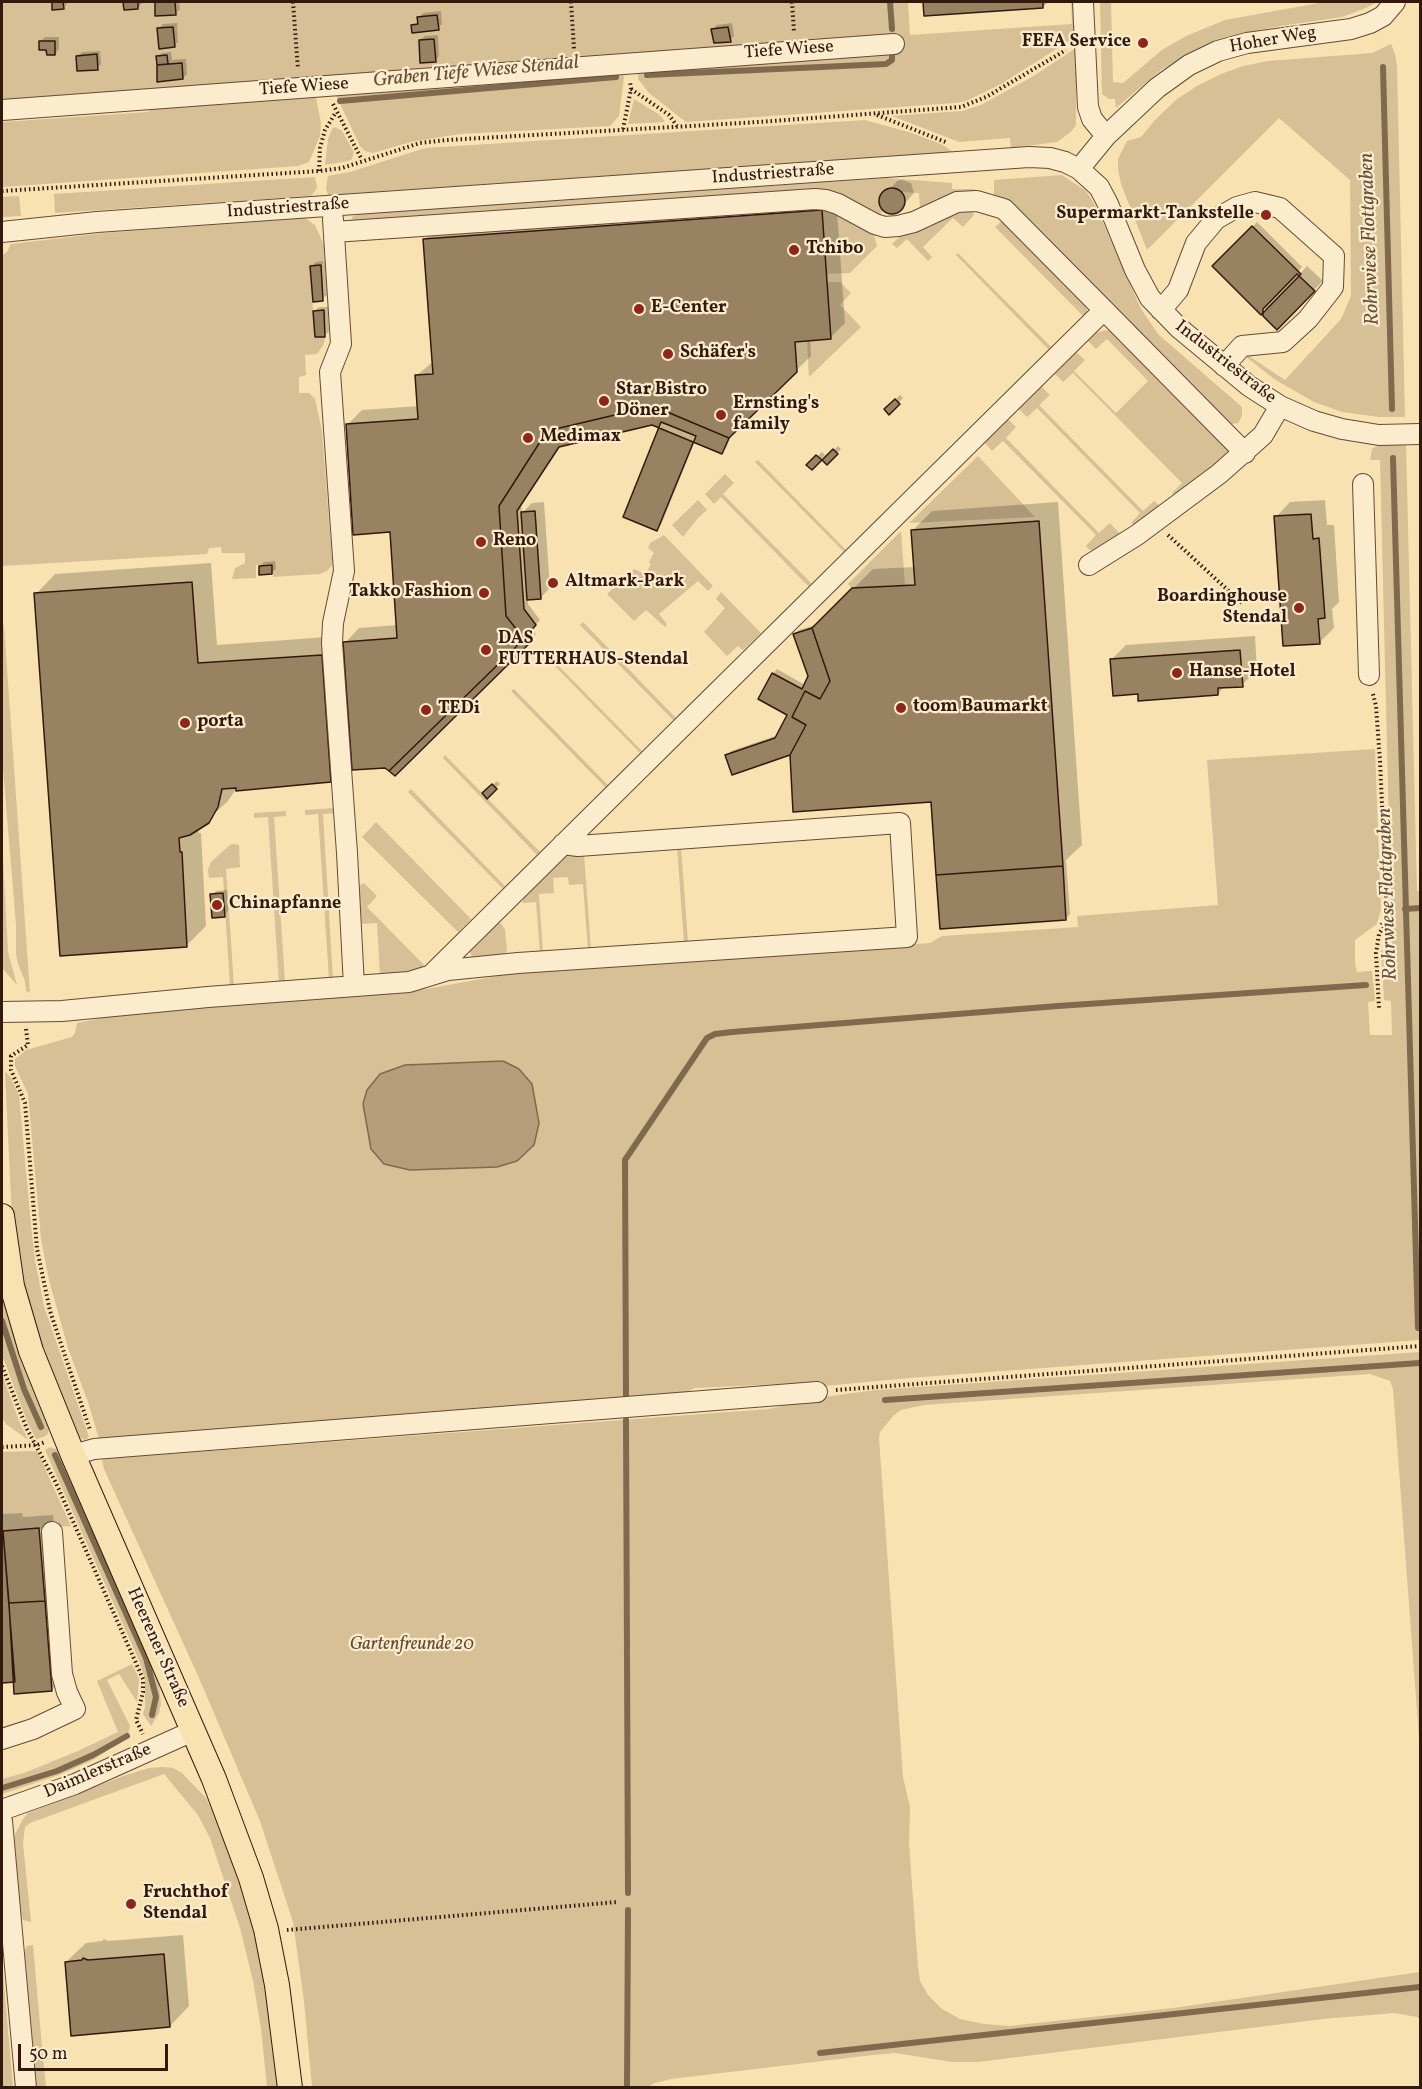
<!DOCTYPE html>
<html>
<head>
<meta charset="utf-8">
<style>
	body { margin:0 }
	#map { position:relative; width:1422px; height:2089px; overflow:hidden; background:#f8e2b1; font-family:Vollkorn,serif }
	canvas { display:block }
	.frame { position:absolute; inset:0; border:3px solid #33190d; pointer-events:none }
	.scale { position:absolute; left:18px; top:2044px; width:150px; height:27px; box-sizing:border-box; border:3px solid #33190d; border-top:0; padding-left:8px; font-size:18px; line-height:21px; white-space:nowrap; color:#33190d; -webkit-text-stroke:4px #faeccc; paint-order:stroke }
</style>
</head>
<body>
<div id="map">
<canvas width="1422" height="2089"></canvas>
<div class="frame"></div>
<div class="scale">50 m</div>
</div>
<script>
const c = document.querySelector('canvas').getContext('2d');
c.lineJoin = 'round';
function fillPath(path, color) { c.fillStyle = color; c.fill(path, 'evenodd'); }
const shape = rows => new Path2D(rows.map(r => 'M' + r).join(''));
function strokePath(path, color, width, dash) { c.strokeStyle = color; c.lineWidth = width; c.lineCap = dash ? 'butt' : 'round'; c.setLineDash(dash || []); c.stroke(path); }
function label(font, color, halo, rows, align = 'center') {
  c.font = font + ' Vollkorn,serif'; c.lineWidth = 4.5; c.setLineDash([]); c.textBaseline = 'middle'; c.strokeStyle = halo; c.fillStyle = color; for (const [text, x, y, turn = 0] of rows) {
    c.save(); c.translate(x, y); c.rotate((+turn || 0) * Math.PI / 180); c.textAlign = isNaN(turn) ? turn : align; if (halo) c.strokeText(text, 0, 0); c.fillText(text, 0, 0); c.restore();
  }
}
fillPath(shape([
	[2,2,908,2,910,35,1072,24,1071,2,1075,2,1077,36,1001,84,966,101,955,103,686,122,649,93,638,79,638,73,641,68,880,37,2,100],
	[1100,2,1111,2,1113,82,1123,83,1162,50,1186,36,1225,20,1325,2,1377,2,1366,8,1342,17,1281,26,1243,33,1210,43,1161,70,1116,108,1115,99,1109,99,1102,94],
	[1391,44,1395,54,1397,66,1405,417,1379,417,1342,412,1314,402,1274,379,1245,356,1246,354,1285,380,1341,319,1351,296,1350,180,1279,118,1147,250,1121,184,1118,169,1118,159,1127,141,1141,137,1155,120,1177,99,1197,86,1221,74,1243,66,1268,61,1372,53],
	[1076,48,1076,125,1071,132,1057,142,1011,148,1010,138,959,142,892,116,962,111,981,105,1032,77],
	[621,73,624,77,619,116,610,126,460,134,411,142,373,153,365,151,360,146,335,93],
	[311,93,316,98,321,123,320,136,309,162,298,166,2,187,2,122,148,112,154,105],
	[634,99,660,115,665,122,628,124],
	[865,120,912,133,941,144,953,152,328,195,326,188,328,176,350,172,425,148],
	[335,127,342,131,354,152,352,159,348,161,325,165,328,139,332,129],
	[1062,175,1086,191,1095,205,1141,309,1158,334,1242,407,1242,416,1238,423,1230,424,1227,422,1013,204,994,196,994,180],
	[315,177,317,188,311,196,55,213,54,194],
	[886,178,952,183,952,189,975,189,975,195,920,210,919,193,902,192,891,188,882,194,880,205,883,210,879,218,841,198,353,225,351,221,353,216,364,213],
	[19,196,21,216,2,217,2,197],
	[821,207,825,207,873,231,877,246,850,273,826,274],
	[972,209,974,215,963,227,953,218,923,247,932,257,928,261,907,239,897,248,892,244,903,233,958,211],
	[305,218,315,225,325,247,324,261,321,265,310,266,315,337,325,337,324,344,317,354,305,355,306,375,299,377,299,393,309,393,315,399,322,431,332,558,332,565,327,571,320,574,273,577,273,564,256,565,256,578,232,579,235,568,245,563,245,553,222,553,221,547,209,548,207,554,2,566,2,255,7,252,11,244,104,233],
	[1004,219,1086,302,1087,312,1084,317,995,227],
	[958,253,1052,348,1050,351,956,255],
	[827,282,840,282,851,293,840,305,861,327,809,377,807,341],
	[1106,330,1115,333,1229,448,1231,456,1177,498,1172,493,1182,483,1073,373,1063,382,1053,372,1075,351,1085,360,1074,371,1116,413,1148,381,1107,339,1096,349,1088,341,1087,339,1092,334],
	[1040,385,1050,395,1039,405,1143,511,1154,501,1161,507,1134,525,1131,523,1140,513,1037,408,1027,417,1017,407],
	[1007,418,1016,427,1006,438,1099,533,1110,523,1121,535,1097,552,1088,549,1086,546,1096,535,1003,441,992,451,983,441],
	[1380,444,1406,445,1417,891,1420,891,1420,1340,909,1378,804,1388,801,1383,695,1388,676,1397,99,1439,88,1402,68,1348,49,1280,41,1239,28,1094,15,1066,15,1059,26,1050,72,1037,75,1033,77,1023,112,1016,216,1006,426,989,509,974,930,943,942,936,1078,927,1077,916,1218,905,1207,760,1375,749,1381,909,1377,924,1355,940,1355,963,1357,972,1372,971,1375,1001,1368,1002,1370,1035,1392,1035,1391,1001,1384,1000,1381,951,1392,950,1380,460,1370,460,1372,449],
	[978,456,1035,517,909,523],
	[758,460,846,550,844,552,755,462],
	[725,474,734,483,723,494,812,584,809,587,721,497,714,504,705,494],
	[698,500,707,510,698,518,683,537,672,525],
	[901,531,905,585,852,588,848,584],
	[664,535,713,586,708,591,698,581,659,614,667,624,665,627,646,610,634,621,607,594,634,569,645,574,651,564,649,562,654,553,648,548,650,543],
	[721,592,761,633,743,650,738,646,727,656,704,632,725,608,716,599],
	[583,622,677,719,675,722,580,625],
	[2,623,4,626,30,993,26,991,25,981,18,964,16,954,16,925,2,756],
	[548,655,643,752,641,754,546,657],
	[514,689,609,786,606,788,511,691],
	[445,755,540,852,537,855,443,758],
	[411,789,505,886,503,889,408,792],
	[335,808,336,813,323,814,333,979,329,979,318,814,305,815,305,810],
	[286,811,286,816,274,817,285,982,279,983,268,817,254,818,254,813],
	[376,822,471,919,458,932,362,837],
	[2,840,8,952,17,985,2,968],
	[234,844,239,845,240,867,226,869,234,986,230,986,223,877,209,878,208,870,211,862,230,845],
	[677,847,681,847,688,942,684,943],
	[584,854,591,949,588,950,583,884,569,885,568,877,553,878,554,893,539,894,543,953,540,953,536,902,523,903,522,896,561,856],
	[364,883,377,896,367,907,424,965,418,971,411,974,380,976,377,923,362,924,359,886],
	[495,922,500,923,505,929,507,950,505,954,502,956,479,958,472,957,469,949],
	[5,1071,11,1078,19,1095,31,1225,35,1260,44,1306,89,1437,85,1440,78,1437,56,1391,22,1285,12,1220],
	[2,1279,49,1424,48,1434,44,1437,36,1439,27,1421,2,1355],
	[1420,1352,1420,1752,1393,1389,1390,1381,1370,1374,924,1405,901,1410,894,1415,880,1432,879,1438,903,1777,910,1807,909,1843,918,1967,920,1981,928,1995,942,2009,960,2019,984,2024,1009,2026,1173,2008,1420,1972,1420,2019,1417,2017,1394,2013,1323,2019,978,2062,952,2062,895,2053,873,2055,671,2079,655,2083,648,2087,312,2087,304,2001,293,1922,260,1821,199,1678,104,1469,102,1459,769,1409,817,1398,875,1390],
	[2,1374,19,1421,28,1440,6,1424,2,1417,3,1413],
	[50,1447,59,1450,153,1664,159,1683,161,1704,159,1713,151,1726,143,1714,145,1707,145,1679,139,1660,45,1450],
	[37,1451,71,1526,2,1532,2,1452],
	[132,1664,139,1679,137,1702,119,1674,107,1680,130,1726,127,1738,93,1760,59,1775,2,1794,2,1779,24,1773,78,1751,118,1732,97,1681],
	[162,1767,173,1768,182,1773,206,1798,213,1812,229,1853,244,1894,265,1967,280,2087,267,2087,261,2029,253,1981,240,1928,210,1838,198,1815,164,1774,30,1823,25,1827,23,1843,31,1922,23,1920,19,1909,14,1844,15,1834,23,1819,28,1813,126,1775,149,1768],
	[33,1945,42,2047,46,2087,36,2087,24,1953,27,1946],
	[2,1961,13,2087,2,2087]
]), '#d7c095');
const water = shape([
	[503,1061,519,1069,532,1084,539,1123,534,1145,517,1161,497,1167,410,1170,384,1164,371,1149,363,1104,367,1090,380,1074,405,1065,503,1061]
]);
fillPath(water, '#b59e79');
strokePath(water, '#81694e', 1.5);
fillPath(shape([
	[53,2,67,2,67,4,63,8,53,8],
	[125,2,142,2,142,3,138,8,125,9],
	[156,2,179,2,180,9,176,13,157,14],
	[925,2,1048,2,1043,7,925,14],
	[441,11,442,24,438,28,413,26,419,21,419,18,423,13],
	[177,23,178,42,174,46,158,29,163,24],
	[732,23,734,36,730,40,713,29,717,25],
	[438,35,439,56,435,61,420,40,425,36],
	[45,37,59,37,59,49,55,54,40,42],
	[100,51,101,64,97,68,78,56,82,52],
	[171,52,172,60,186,59,187,74,183,78,159,80,158,57,162,53],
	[902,180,911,183,914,193,898,211,888,212,881,205,881,200,897,181],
	[836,196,845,323,830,338,810,339,811,356,733,432,726,448,722,452,695,441,661,525,657,529,661,427,652,423,560,445,521,505,522,513,532,503,544,502,550,588,541,597,528,598,528,604,540,620,532,629,536,634,395,774,345,643,359,628,398,625,391,531,347,425,362,410,419,406,417,375,434,361,425,239,440,225],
	[1257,222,1302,267,1296,274,1298,276,1307,266,1323,281,1277,327,1265,309,1214,266],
	[325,261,327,295,322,299,312,266,316,262],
	[319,307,328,307,329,331,325,335,314,311],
	[900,395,903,398,889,412,886,409],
	[838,446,841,449,827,463,824,460],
	[822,452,825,455,812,468,808,465],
	[1325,500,1327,525,1334,525,1339,602,1332,609,1334,628,1319,643,1276,517,1290,502],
	[1058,502,1082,845,1066,860,1070,914,1066,919,932,801,794,749,727,756,731,751,778,735,789,714,773,674,777,669,805,685,810,677,795,634,799,630,818,624,873,569,915,567,912,531,932,511],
	[275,561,276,569,271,573,260,566,264,562],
	[211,563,217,645,341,636,350,761,330,780,236,789,228,801,199,828,199,833,201,833,206,926,186,946,36,594,55,574],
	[1255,636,1257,670,1242,685,1225,686,1218,694,1139,692,1112,659,1126,645],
	[497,781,500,784,487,796,484,793],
	[227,890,228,911,224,915,212,895,216,891],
	[22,1513,23,1517,53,1515,66,1675,51,1690,14,1681,2,1682,2,1514],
	[183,1935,189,2006,170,2026,66,1962,86,1943,102,1941,104,1939,108,1941]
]), '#0003');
strokePath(shape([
	[890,2,892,29],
	[1383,67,1392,409],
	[647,75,886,64,892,60,892,52],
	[340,101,616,77],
	[1393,458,1418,1328],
	[1405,909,1420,908],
	[2,1321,24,1389,41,1427],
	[626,1399,625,1160,707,1038,715,1034,732,1032,1058,1006,1366,985],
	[885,1400,1420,1363],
	[626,1420,628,1893],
	[55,1455,146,1658,156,1697,152,1715],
	[2,1788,57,1771,93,1755,127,1736],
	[820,2053,1420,1987],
	[627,2088,628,1910]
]), '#81694e', 6);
const building = shape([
	[52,2,63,2,64,9,52,10,52,2],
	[123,2,138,2,138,9,124,10,123,2],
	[155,2,175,2,176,15,155,16,155,2],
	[923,2,1043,2,1043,8,924,16,923,2],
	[437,15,439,30,412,33,411,25,418,24,417,17,437,15],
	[173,27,175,47,159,49,157,28,173,27],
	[728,27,731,42,714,43,711,29,728,27],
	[434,39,436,62,420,63,419,40,434,39],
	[39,41,55,41,55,55,47,55,46,50,39,50,39,41],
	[97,54,98,70,77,71,76,56,97,54],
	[167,55,168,64,157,65,156,56,167,55],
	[182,63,183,79,157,82,157,65,182,63],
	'879 201a13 13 0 1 1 26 0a13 13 0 1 1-26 0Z',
	[822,210,831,339,795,342,797,372,729,438,653,406,547,431,499,506,506,616,524,639,389,771,385,768,352,770,343,642,397,638,390,532,353,535,346,424,418,419,415,375,433,374,423,239,822,210],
	[1252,226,1301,274,1261,315,1212,266,1252,226],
	[321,265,323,301,313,302,310,266,321,265],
	[1297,274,1315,291,1277,330,1263,316,1263,309,1297,274],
	[324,310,325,337,315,337,313,311,324,310],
	[895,399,900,404,889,415,884,409,895,399],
	[653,406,729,438,722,454,652,425,559,447,517,511,524,609,536,625,528,634,533,640,395,776,389,771,524,639,506,616,499,506,547,431,653,406],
	[661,422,696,436,657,531,623,517,661,422],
	[833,449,838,454,827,465,822,460,833,449],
	[816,455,822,460,812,470,806,465,816,455],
	[535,511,541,599,527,600,521,512,535,511],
	[1311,514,1313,539,1319,538,1325,618,1318,619,1320,644,1283,646,1274,516,1311,514],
	[1039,521,1063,866,936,875,931,802,793,812,790,755,806,725,792,717,805,691,820,699,830,681,812,628,852,588,915,585,911,530,1039,521],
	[272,565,272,574,259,575,259,566,272,565],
	[192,582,198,663,322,655,331,782,236,791,236,788,222,789,218,807,209,823,190,835,179,838,180,852,182,852,187,947,60,956,34,593,192,582],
	[812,628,830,681,820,699,805,691,792,717,806,725,790,755,732,775,725,755,775,738,787,715,758,699,772,673,802,689,808,676,793,634,812,628],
	[1240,650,1243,687,1218,688,1218,695,1138,701,1138,694,1113,696,1110,659,1240,650],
	[492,784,497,789,487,799,482,793,492,784],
	[1063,866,1066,920,940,929,936,875,1063,866],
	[223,893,225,917,212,918,210,894,223,893],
	[39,1528,45,1601,9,1603,3,1531,39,1528],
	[3,1531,15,1682,2,1683,2,1532,3,1531],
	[45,1601,52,1691,14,1694,9,1603,45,1601],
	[164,1954,170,2027,71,2036,65,1962,82,1960,83,1958,88,1960,164,1954]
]);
fillPath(building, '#998262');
strokePath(building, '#33190d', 1.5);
const minor = shape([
	[1083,2,1088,107,1092,119,1106,136],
	[2,110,894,44],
	[1079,169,1106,136,1157,88,1189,65,1218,51,1247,43,1351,29,1370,23,1383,16,1395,2],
	[333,219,341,344,330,372,344,571,333,623,332,643,347,853,354,986],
	[2,232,97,222,1029,157,1050,158,1065,162,1079,169,1099,187,1108,204,1135,270,1150,298,1179,328,1249,386,1280,406,1314,421,1342,429,1379,435,1420,434],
	[334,232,815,199,826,200,838,204,875,224,885,227,898,226,914,222,957,202,977,201,1004,209,1104,310],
	[1161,310,1178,290,1196,243,1216,219,1237,207,1255,202,1280,208,1334,256,1333,287,1308,319,1283,342,1242,346,1224,366],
	[1363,484,1369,675],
	[1089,565,1137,535,1219,474,1263,435,1280,406],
	[432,974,1104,310,1245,453],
	[2,1012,62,1011,208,997,409,982,448,970,518,963,907,937,900,823,578,846,563,844],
	[73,1455,94,1449,817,1392],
	[2,1739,33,1729,75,1709,67,1692,62,1674,52,1532],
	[2,1810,75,1784,193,1731],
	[2,1821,26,2088]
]);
const major = shape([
	[2,1216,12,1286,31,1351,73,1455,214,1779,251,1878,266,1929,277,1985,290,2088]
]);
strokePath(minor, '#644b36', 22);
strokePath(major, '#33190d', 26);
strokePath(shape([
	[293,2,298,69],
	[571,2,574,49],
	[792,2,794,32],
	[631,89,669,115,677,126],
	[333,104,362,160],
	[877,115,948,143],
	[623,129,631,89,630,82],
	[319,171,320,148,325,130,336,112],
	[2,191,319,171,342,168,420,143,447,140,759,122,961,107,986,97,1066,50],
	[1168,535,1244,605],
	[1373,694,1376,706,1380,761,1387,914,1384,926,1379,934,1376,953,1379,1008],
	[26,1029,28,1045,11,1056,11,1070,25,1103,37,1249,50,1311,90,1430],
	[2,1366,27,1429,56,1483,139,1670,143,1679,143,1692,136,1720,143,1734],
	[836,1390,1420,1346],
	[2,1447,37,1445,45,1442],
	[287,1930,617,1902]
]), '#33190d', 4, [1.5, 3]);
strokePath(minor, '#faeccc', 20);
strokePath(major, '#f8e2b1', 24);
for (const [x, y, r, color] of [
	[1143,43,6,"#8f2418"],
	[1266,215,6,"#8f2418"],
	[794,250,6,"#8f2418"],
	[639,309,6,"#8f2418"],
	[668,354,6,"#8f2418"],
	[604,401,6,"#8f2418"],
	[721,415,6,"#8f2418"],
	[528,438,6,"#8f2418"],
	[481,542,6,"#8f2418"],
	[553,583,6,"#8f2418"],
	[484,593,6,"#8f2418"],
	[1299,608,6,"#8f2418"],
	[486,650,6,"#8f2418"],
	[1177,673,6,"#8f2418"],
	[901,708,6,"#8f2418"],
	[426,710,6,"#8f2418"],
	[185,723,6,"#8f2418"],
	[217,905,6,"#8f2418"],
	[131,1904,6,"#8f2418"]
]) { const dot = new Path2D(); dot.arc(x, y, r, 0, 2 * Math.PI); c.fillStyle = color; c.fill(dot); strokePath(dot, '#faeccc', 2); }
label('18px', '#33190d', '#faeccc', [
	["Hoher Weg",1273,41,-10],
	["Tiefe Wiese",789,51,-4],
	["Tiefe Wiese",304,88,-4],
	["Industriestraße",773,175,-4],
	["Industriestraße",288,209,-4],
	["Industriestraße",1225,363,38],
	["Heerener Straße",157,1648,66],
	["Daimlerstraße",98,1772,-23]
]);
label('bold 18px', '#33190d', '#faeccc', [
	["FEFA Service",1131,43,"right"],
	["Supermarkt-Tankstelle",1254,215,"right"],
	["Tchibo",806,250],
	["E-Center",651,309],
	["Schäfer's",680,354],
	["Star Bistro",616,391],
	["Döner",616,412],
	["Ernsting's",733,405],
	["family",733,426],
	["Medimax",540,438],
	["Reno",493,542],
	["Altmark-Park",565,583],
	["Takko Fashion",472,593,"right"],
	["Boardinghouse",1287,598,"right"],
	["Stendal",1287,619,"right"],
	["DAS",498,640],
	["FUTTERHAUS-Stendal",498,661],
	["Hanse-Hotel",1189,673],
	["toom Baumarkt",913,708],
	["TEDi",438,710],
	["porta",197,723],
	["Chinapfanne",229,905],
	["Fruchthof",143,1894],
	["Stendal",143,1915]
], 'left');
label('italic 18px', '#644b36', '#faeccc', [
	["Gartenfreunde 20",412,1646]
]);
label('italic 20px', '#674e38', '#faeccc', [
	["Graben Tiefe Wiese Stendal",476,73,-5],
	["Rohrwiese Flottgraben",1371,239,-92],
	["Rohrwiese Flottgraben",1389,894,-92]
]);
</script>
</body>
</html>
